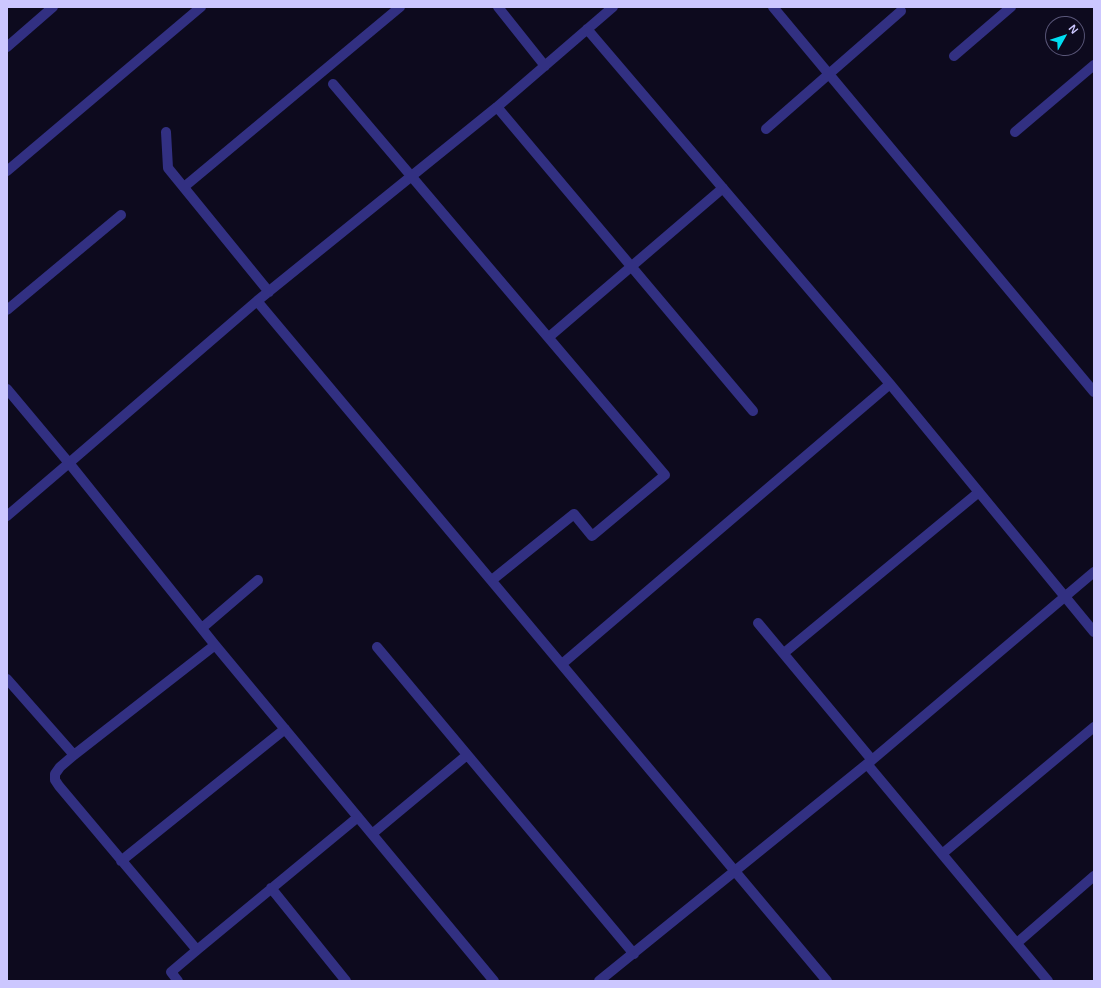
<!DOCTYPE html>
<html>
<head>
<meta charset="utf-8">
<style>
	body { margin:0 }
	#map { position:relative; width:1101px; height:988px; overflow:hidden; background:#0d0a1e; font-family:Helvetica,sans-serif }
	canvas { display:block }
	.frame { position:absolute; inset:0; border:8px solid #ccc7ff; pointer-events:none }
	.north { position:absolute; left:1045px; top:16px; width:40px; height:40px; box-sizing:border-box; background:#0d0a1e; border:1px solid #595678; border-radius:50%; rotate:51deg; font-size:11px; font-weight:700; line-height:16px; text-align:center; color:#ccc7ff }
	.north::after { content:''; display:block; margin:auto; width:14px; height:18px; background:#00def2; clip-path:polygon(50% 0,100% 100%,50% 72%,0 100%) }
</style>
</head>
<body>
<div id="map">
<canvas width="1101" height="988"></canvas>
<div class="frame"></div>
<div class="north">N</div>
</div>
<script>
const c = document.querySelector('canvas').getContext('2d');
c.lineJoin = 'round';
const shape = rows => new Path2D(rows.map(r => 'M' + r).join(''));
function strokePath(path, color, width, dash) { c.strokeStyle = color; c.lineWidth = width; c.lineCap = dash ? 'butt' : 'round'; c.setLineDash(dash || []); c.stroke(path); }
strokePath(shape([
	[498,7,545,66],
	[773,7,1094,392],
	[587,29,890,384,1094,632],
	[7,47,53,7],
	[954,56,1011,7],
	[333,84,665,475,592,536,574,514,492,580],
	[497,107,753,411],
	[766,129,901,11],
	[166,132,168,168,269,292],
	[1015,132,1094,65],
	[7,171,201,7],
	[184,187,400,7],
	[257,301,827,981],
	[7,310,121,215],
	[549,337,723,188],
	[7,389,69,463,7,516],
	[758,623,872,760],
	[202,628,258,580],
	[377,647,634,954],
	[784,653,979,492],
	[562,664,890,384],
	[7,679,74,755,60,767,55,774,55,780,59,786,197,950,171,972,178,981],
	[74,755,215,645],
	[867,764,1048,981],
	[372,834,467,755],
	[942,854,1094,727],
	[121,861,285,729],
	[271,888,346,981],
	[1017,943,1094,876],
	[197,950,358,817],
	[494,981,215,645,69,463,257,301,497,107,613,7],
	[599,981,872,760,1094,572]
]), '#323082', 10);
</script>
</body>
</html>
